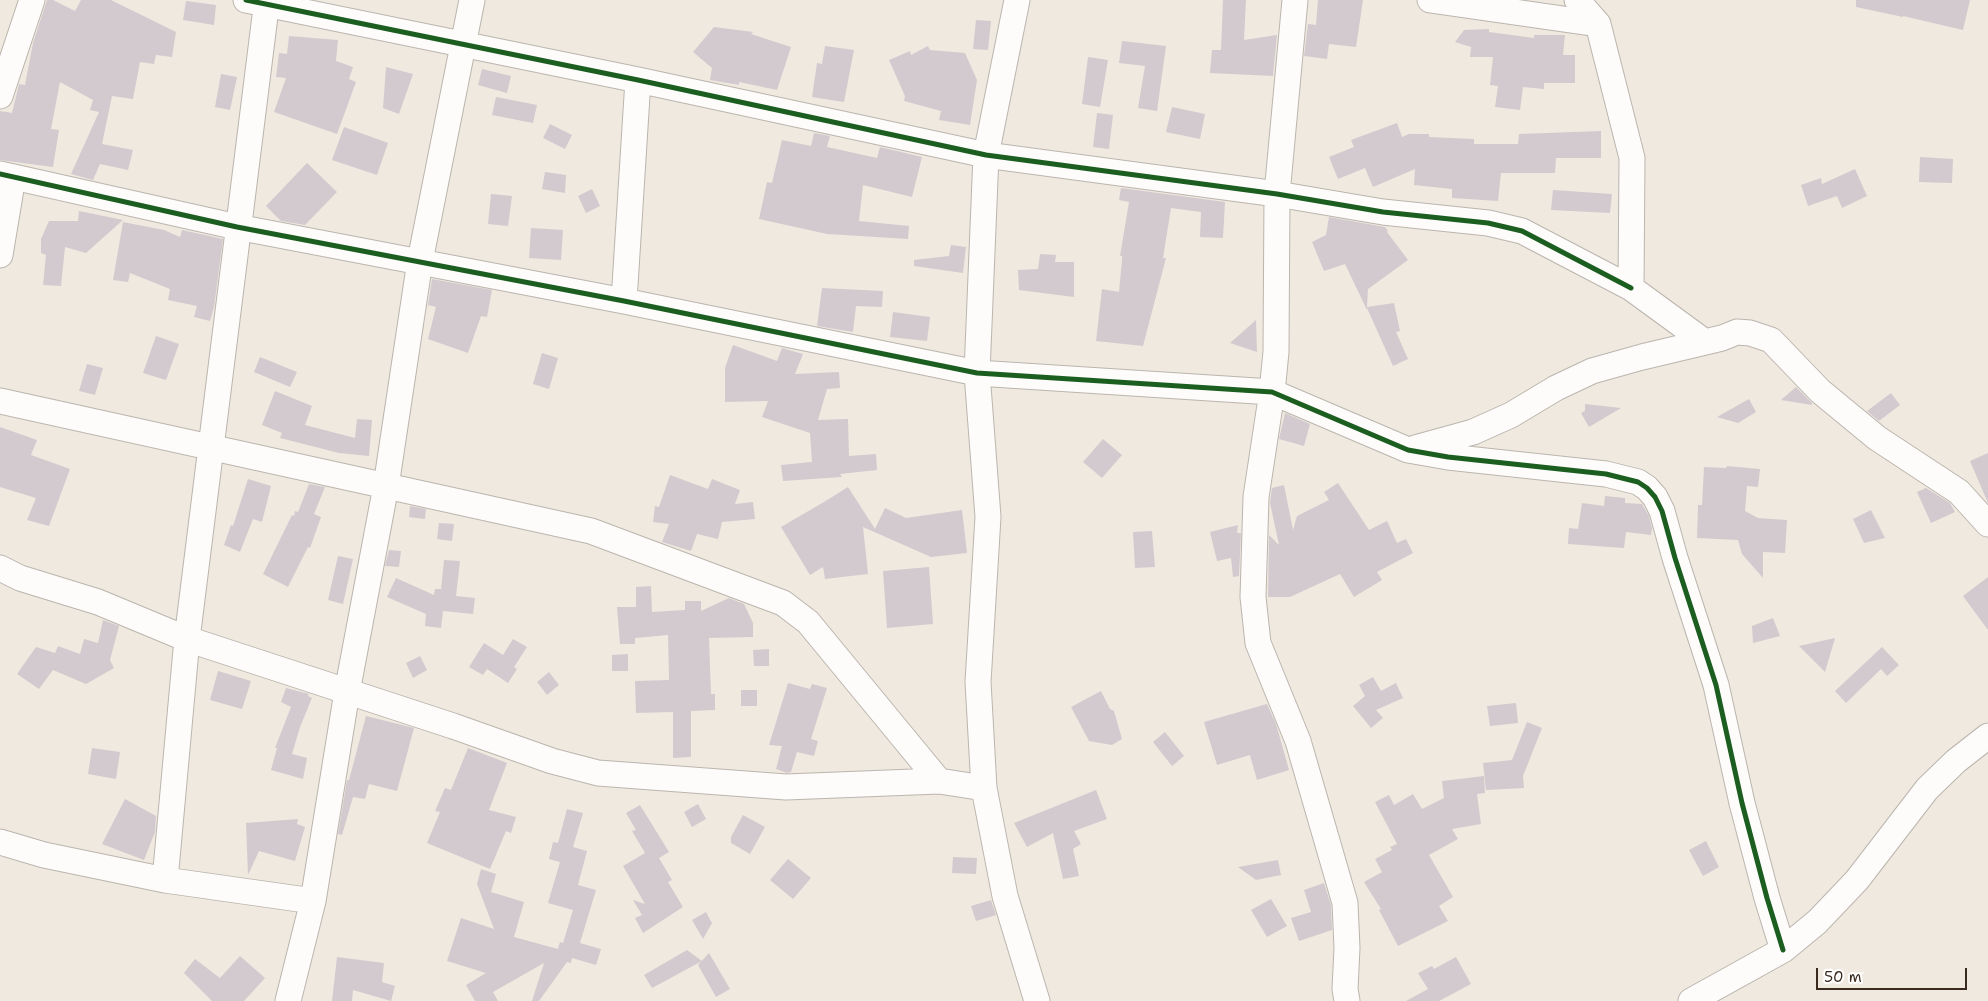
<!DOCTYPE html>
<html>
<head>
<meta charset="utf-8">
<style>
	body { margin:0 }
	#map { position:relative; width:1988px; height:1001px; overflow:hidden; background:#f0e9e0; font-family:"Shantell Sans",sans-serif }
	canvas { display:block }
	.scale { position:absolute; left:1816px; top:968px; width:151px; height:22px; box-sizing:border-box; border:2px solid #3b2a1e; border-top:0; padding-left:6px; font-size:15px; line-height:18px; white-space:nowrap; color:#3b2a1e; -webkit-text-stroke:4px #fff; paint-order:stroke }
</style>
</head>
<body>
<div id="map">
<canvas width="1988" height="1001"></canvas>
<div class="scale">50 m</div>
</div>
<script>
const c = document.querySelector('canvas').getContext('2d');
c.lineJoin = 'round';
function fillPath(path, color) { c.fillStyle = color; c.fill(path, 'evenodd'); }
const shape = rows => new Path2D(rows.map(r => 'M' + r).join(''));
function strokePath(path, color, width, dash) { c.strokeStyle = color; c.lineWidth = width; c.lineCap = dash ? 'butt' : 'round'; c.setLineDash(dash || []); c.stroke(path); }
fillPath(shape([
	[47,0,53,0,75,11,81,0,111,0,176,32,172,57,156,55,154,64,140,62,133,99,112,96,102,144,133,150,128,170,100,164,93,180,71,174,99,112,90,110,93,100,60,82,51,129,59,130,53,167,0,160,0,111,12,113,19,84,25,85,33,43],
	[1223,0,1246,0,1244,40,1277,35,1273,76,1210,73,1212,50,1221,50],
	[1318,0,1363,0,1356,47,1329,44,1327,59,1304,56,1308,24,1316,25],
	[1856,0,1970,0,1963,30,1903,16,1903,17,1856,7],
	[186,1,216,5,214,25,183,20],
	[976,20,991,21,988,50,973,49],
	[714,27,753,32,751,34,791,47,777,90,739,82,739,85,710,80,712,68,693,52],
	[1489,29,1489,32,1534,38,1534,35,1565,35,1563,55,1575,55,1575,83,1544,83,1544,89,1523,87,1520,110,1495,107,1498,86,1490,85,1493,57,1470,57,1471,47,1455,42,1464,30],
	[289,36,338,40,336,61,353,67,349,79,356,82,337,134,274,112,286,78,276,77,279,53,287,54],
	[1122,41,1166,46,1157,111,1138,108,1145,66,1119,63],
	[825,46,854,50,844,102,812,97,817,63,822,64],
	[928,46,930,50,965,53,977,80,970,125,939,120,941,111,904,101,905,96,889,60,910,51,911,55],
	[1088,57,1108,60,1100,107,1082,104],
	[386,67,413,74,399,114,383,108],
	[482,69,511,76,507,93,478,85],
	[221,74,237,77,230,110,215,107],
	[496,97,537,105,533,123,492,115],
	[1172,107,1205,114,1200,139,1166,132],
	[1097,113,1113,115,1109,149,1093,147],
	[1397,123,1402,137,1409,134,1429,134,1429,137,1474,139,1474,144,1518,144,1519,134,1601,131,1601,158,1556,158,1555,173,1501,173,1498,201,1452,198,1452,189,1414,185,1415,169,1373,187,1365,168,1338,179,1329,157,1354,147,1351,140],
	[550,124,572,135,565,149,543,138],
	[344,127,388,143,377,175,332,160],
	[814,133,830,136,827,147,877,158,880,147,922,157,912,197,863,185,859,221,909,226,908,239,827,234,759,219,767,182,772,183,782,140,811,146],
	[1920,157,1953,159,1952,183,1919,182],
	[307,163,337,192,305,225,281,221,266,206],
	[1855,169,1867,196,1842,208,1837,196,1808,206,1801,185,1821,178,1822,184],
	[545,172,566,175,565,193,542,189],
	[1121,188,1225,202,1223,238,1200,237,1201,212,1171,208,1163,258,1166,258,1143,346,1096,341,1102,289,1119,292,1122,260,1122,256,1120,256,1129,202,1119,200],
	[592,189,600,206,586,213,578,196],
	[1553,190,1612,194,1610,213,1551,210],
	[491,194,512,196,508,226,488,224],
	[79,211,123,220,86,253,65,247,61,286,43,285,46,255,41,253,41,239,49,221,78,221],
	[1329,217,1385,227,1388,231,1387,232,1408,260,1368,289,1367,307,1394,303,1400,331,1396,332,1408,359,1393,366,1367,308,1367,310,1345,264,1324,271,1312,242,1326,235],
	[123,222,164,230,180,237,182,230,223,239,214,307,210,321,194,317,197,306,168,300,170,289,130,273,128,282,113,280],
	[531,228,563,230,561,260,529,258],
	[951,245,966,247,963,273,914,266,914,260,949,256],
	[1040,254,1056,255,1055,262,1074,262,1074,297,1019,290,1018,270,1038,269],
	[432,279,492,290,487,317,481,316,468,353,428,339,436,307,428,305],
	[822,288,883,291,882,307,856,306,853,332,817,326],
	[893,312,930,317,927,341,890,337],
	[1256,320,1257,352,1230,343],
	[156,336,179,344,166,380,143,373],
	[733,345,777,361,782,348,803,354,795,374,839,372,840,388,827,389,818,420,848,419,849,456,876,454,877,470,840,474,842,477,783,481,781,465,812,462,810,433,762,417,768,401,725,402,725,368],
	[542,353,558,358,549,389,533,384],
	[260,357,297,372,290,387,254,372],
	[87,364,103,368,95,395,79,391],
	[1796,387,1812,403,1812,405,1781,400],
	[275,391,312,406,305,425,355,438,357,419,372,420,369,456,339,453,280,438,282,433,262,425],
	[1891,393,1900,405,1879,421,1867,411],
	[1749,399,1756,412,1738,423,1717,417],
	[1585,404,1621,408,1589,427,1581,413,1585,411],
	[1285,413,1310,424,1304,446,1279,439],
	[0,427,37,440,31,455,70,469,49,526,27,520,36,498,0,487],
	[1103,439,1122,455,1102,478,1083,462],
	[1988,453,1988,503,1970,461],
	[1727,466,1760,469,1758,487,1747,486,1745,511,1758,518,1787,520,1785,553,1763,552,1763,578,1742,554,1738,540,1697,538,1698,505,1702,505,1704,467,1726,468],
	[670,475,708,489,712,479,740,490,735,504,753,502,755,519,722,522,718,539,697,534,691,551,662,542,669,524,653,522,655,506,659,507],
	[248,479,271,486,262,522,253,519,240,552,224,545,231,525,233,526],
	[1338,483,1369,530,1387,521,1397,543,1406,539,1413,553,1377,572,1382,580,1354,597,1340,574,1290,597,1268,597,1269,535,1279,545,1270,503,1272,488,1284,485,1293,530,1297,516,1329,500,1324,492],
	[309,484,325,487,314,514,321,517,310,548,308,547,288,587,263,574,292,515,294,516,295,511,298,512],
	[848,487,875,529,885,508,906,518,962,510,967,553,931,557,863,527,868,574,825,579,823,567,810,575,781,527,824,502],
	[1926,488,1950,503,1955,512,1931,523,1917,492],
	[1605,496,1625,498,1625,503,1642,504,1649,516,1652,528,1651,535,1626,532,1624,548,1568,544,1569,528,1578,529,1582,503,1604,506],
	[410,506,426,509,425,519,409,517],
	[1871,510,1885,538,1864,543,1853,519],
	[439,523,454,524,452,541,437,539],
	[1238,525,1237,533,1241,533,1239,576,1233,577,1231,558,1217,561,1210,532],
	[1152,531,1155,567,1135,568,1133,532],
	[389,550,401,551,399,567,385,566],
	[338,556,353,559,343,604,328,600],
	[444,560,460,561,456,596,475,598,473,614,443,611,441,628,425,626,426,614,387,597,396,578,434,595,435,589,441,589],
	[929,567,933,624,887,628,883,571],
	[1988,577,1988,630,1963,596],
	[651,586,652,612,685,610,685,601,701,601,701,611,729,598,744,604,753,623,753,637,709,638,711,694,715,694,715,710,691,711,691,757,673,758,673,712,636,713,635,681,669,680,668,635,635,638,635,644,620,644,617,607,636,607,636,587],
	[1773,618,1780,636,1753,643,1752,626],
	[103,620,119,626,110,660,114,668,86,684,53,670,39,689,17,674,36,647,55,653,58,646,80,654,84,639,98,643],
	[1835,638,1825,672,1799,646],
	[513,639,527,647,514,667,517,669,508,683,487,669,483,675,469,667,484,643,503,655],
	[1882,647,1899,665,1887,676,1881,669,1846,703,1835,691],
	[769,649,769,666,754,666,753,650],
	[628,654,628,671,612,671,612,655],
	[420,656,427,670,413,678,406,663],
	[218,671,251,681,242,709,210,700],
	[549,672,559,685,547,695,537,682],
	[1373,677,1381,691,1396,683,1403,698,1376,710,1383,718,1371,728,1353,706,1365,696,1359,685],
	[788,683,810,689,812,684,827,688,811,739,818,741,814,756,797,752,791,772,787,773,776,769,782,746,769,745],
	[286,688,309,694,308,696,312,698,300,727,292,754,307,758,303,779,271,770,277,748,275,748,291,707,281,702],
	[741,690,757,690,757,706,741,706],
	[1101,691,1110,709,1114,711,1122,739,1112,745,1089,741,1071,707],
	[1516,703,1518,723,1490,726,1487,706],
	[1267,704,1276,724,1289,770,1257,780,1250,755,1217,765,1204,722],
	[366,716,414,728,397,791,369,784,365,799,353,797,342,835,338,834,347,780,349,780],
	[1527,722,1542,728,1523,776,1524,788,1486,790,1483,763,1512,760],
	[1165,732,1184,756,1172,766,1153,742],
	[92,748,120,752,116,779,88,774],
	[468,748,507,763,489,810,516,817,511,833,506,831,490,869,427,843,440,812,435,811,445,788,451,790],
	[1484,776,1485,793,1477,794,1481,824,1452,829,1458,839,1429,855,1453,897,1439,906,1448,921,1398,946,1379,910,1381,909,1364,882,1382,872,1375,859,1392,850,1390,847,1397,844,1375,802,1389,795,1394,805,1413,794,1422,809,1444,798,1442,781],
	[1096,790,1107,819,1074,831,1081,844,1073,849,1079,876,1063,879,1053,833,1027,847,1014,823],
	[125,799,156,816,155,832,144,860,102,844],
	[698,804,706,819,692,827,684,812],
	[640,805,669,852,659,858,672,880,668,882,683,907,643,933,635,918,642,915,633,900,645,904,623,866,645,853,632,831,636,830,626,813],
	[567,809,583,813,573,847,587,851,578,885,596,890,580,943,601,949,596,965,572,958,571,963,567,962,539,1001,532,1001,544,963,493,992,498,1001,475,1001,466,985,486,973,447,961,461,918,494,929,477,884,481,869,496,874,491,892,524,902,514,937,558,949,560,942,563,943,573,910,548,903,560,862,549,859,553,842,558,843],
	[743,815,765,827,750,854,731,843,731,837],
	[298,819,297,824,305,827,295,861,259,851,248,875,246,823],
	[1706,841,1719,867,1703,876,1689,850],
	[953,857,977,858,976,874,952,873],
	[788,859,811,878,793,899,770,880],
	[1278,860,1281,875,1256,880,1238,867],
	[1324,883,1331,905,1332,930,1299,941,1291,918,1311,912,1304,890],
	[1271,899,1287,926,1267,937,1251,910],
	[991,900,996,915,976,921,971,906],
	[706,912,712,923,703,939,692,920],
	[687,950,702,961,652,988,644,975],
	[709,953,730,989,716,997,698,965],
	[240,956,265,978,244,1001,212,1001,184,973,195,959,220,978],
	[337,957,384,963,382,982,395,986,391,1001,353,990,352,1001,332,1001],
	[1456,957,1471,984,1439,1001,1406,1001,1428,989,1418,973,1432,966,1434,969]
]), '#d2cace');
const minor = shape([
	[246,0,638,80,986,155,1277,194,1383,212,1488,223,1522,231,1631,288],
	[1017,0,986,155,977,373,988,517,978,682,984,788,1005,896,1037,1001],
	[1295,0,1277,194,1276,352,1272,392,1256,497,1253,597,1258,643,1298,741,1345,903,1347,948,1345,989,1347,1001],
	[1430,0,1598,24],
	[1577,0,1598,24,1632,158,1631,288,1705,342],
	[0,96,32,0],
	[0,174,237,227,624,301,977,373,1272,392,1408,450,1448,457,1606,474,1638,482,1647,488,1655,497,1662,511,1675,558,1716,685,1742,803,1767,898,1783,950],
	[0,255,13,177],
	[624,301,638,80],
	[0,401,591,531,783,603,808,622,939,781],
	[1415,448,1473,432,1511,415,1556,388,1592,371,1642,357,1722,338,1737,332,1750,333,1771,340,1820,391,1877,438,1959,492,1988,524],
	[0,568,20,578,98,602,187,639,453,726,552,761,598,773,786,787,939,781,984,788],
	[0,842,44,855,165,880,187,639,267,0],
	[165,880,313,901],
	[288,1001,313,901,347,692,386,486,420,261,472,0],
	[1691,1001,1783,950,1817,922,1857,880,1927,789,1956,761,1988,736]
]);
strokePath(minor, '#bbb5ae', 27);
strokePath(minor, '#fdfcfa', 25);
strokePath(shape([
	[246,0,638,80,986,155,1277,194,1383,212,1488,223,1522,231,1631,288],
	[0,174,237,227,624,301,977,373,1272,392,1408,450,1448,457,1606,474,1638,482,1647,488,1655,497,1662,511,1675,558,1716,685,1742,803,1767,898,1783,950]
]), '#1b5e20', 5);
</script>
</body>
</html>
